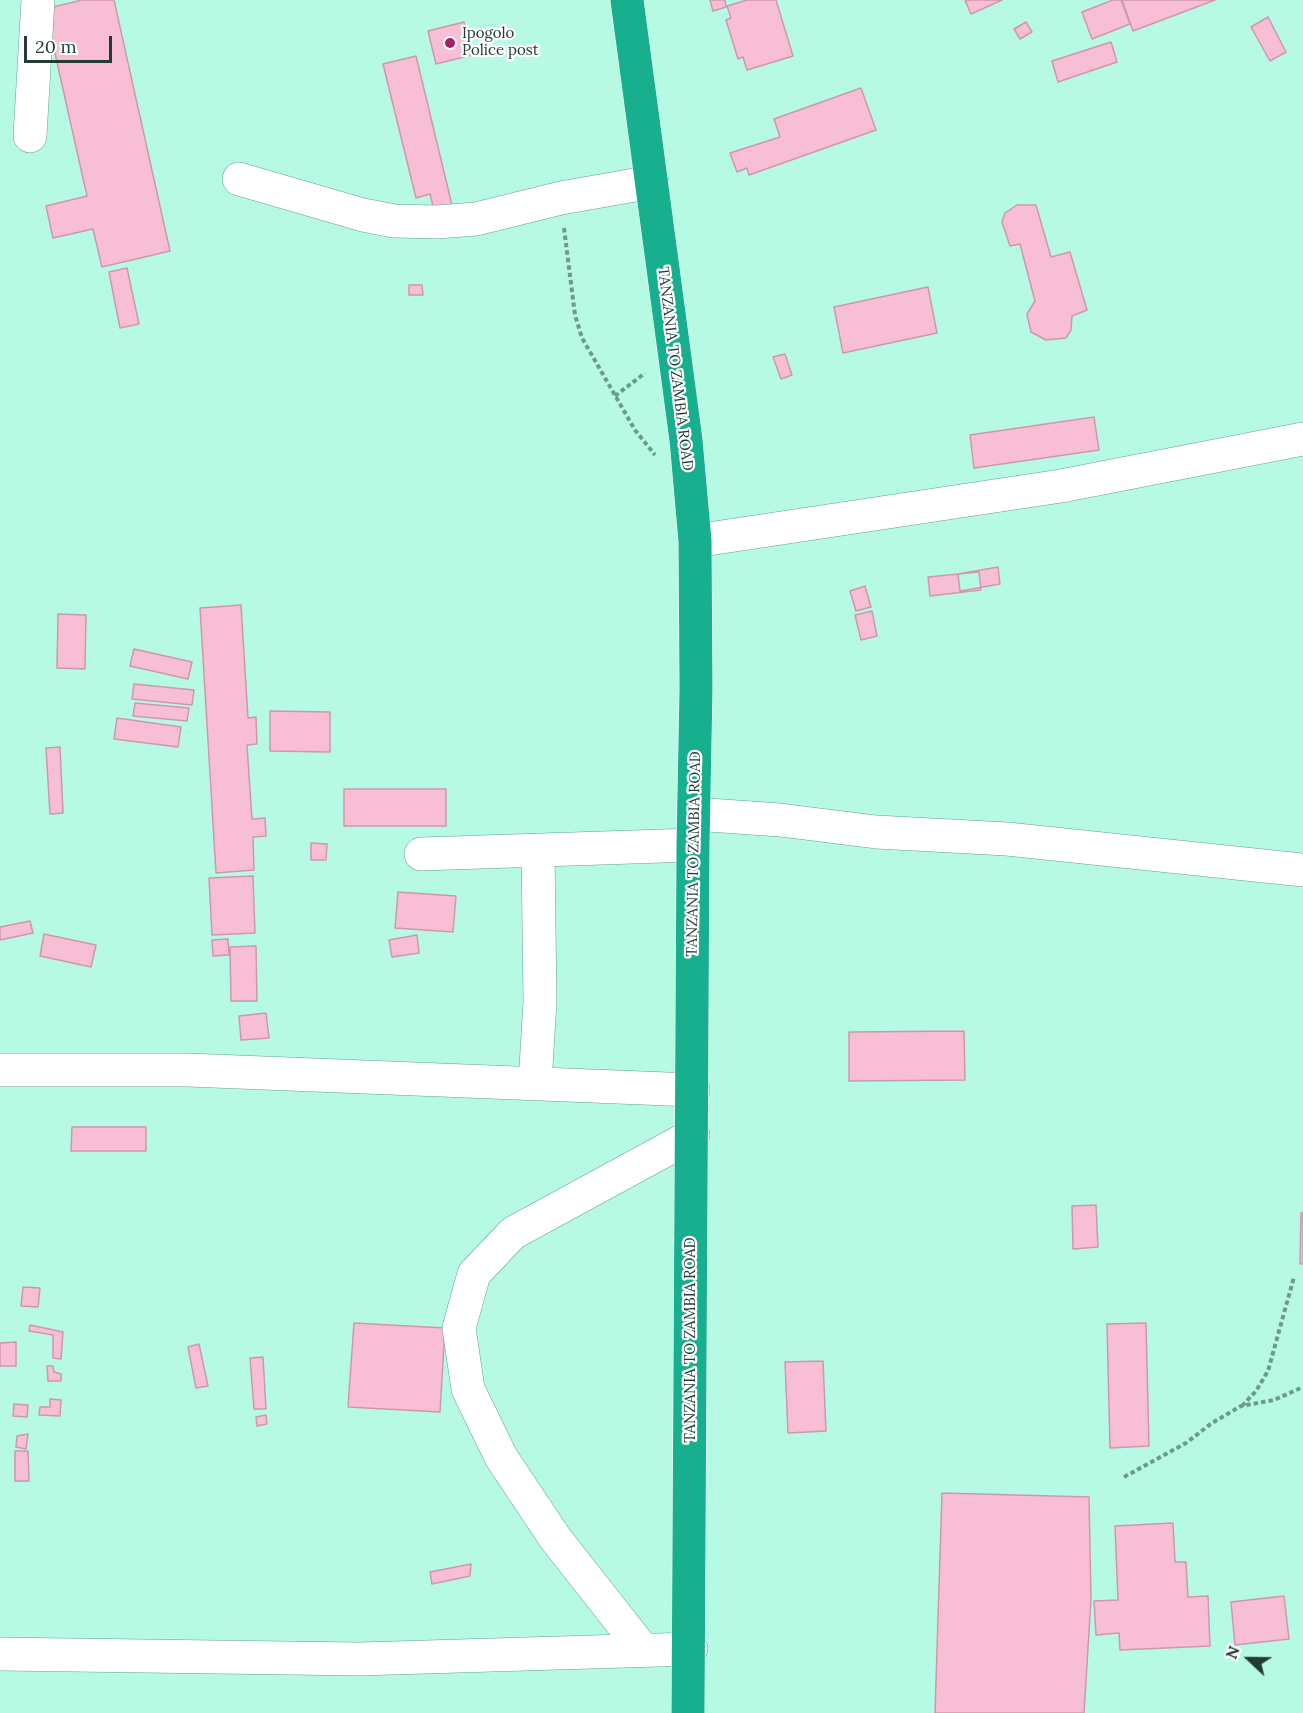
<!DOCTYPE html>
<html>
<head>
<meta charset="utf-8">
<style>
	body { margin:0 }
	#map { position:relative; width:1303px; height:1713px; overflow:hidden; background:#b7fae4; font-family:Lora,serif }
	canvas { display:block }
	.north { position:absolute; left:1219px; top:1629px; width:60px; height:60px; -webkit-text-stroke:4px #fff; paint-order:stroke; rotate:292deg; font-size:16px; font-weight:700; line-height:24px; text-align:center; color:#203c33 }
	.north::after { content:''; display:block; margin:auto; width:21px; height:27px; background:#203c33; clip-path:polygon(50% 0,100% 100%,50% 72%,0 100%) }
	.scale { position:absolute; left:24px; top:36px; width:88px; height:27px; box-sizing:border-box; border:3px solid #203c33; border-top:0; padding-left:8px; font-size:18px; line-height:21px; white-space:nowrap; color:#203c33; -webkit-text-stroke:4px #fff; paint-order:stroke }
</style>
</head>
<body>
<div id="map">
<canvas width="1303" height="1713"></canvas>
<div class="north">N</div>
<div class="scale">20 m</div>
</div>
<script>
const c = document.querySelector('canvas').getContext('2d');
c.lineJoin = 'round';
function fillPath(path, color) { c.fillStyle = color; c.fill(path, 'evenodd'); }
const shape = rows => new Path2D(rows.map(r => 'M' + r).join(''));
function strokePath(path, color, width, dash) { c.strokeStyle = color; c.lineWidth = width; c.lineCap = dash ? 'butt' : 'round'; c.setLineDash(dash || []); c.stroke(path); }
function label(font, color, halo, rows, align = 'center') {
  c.font = font + ' Lora,serif'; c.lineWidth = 4.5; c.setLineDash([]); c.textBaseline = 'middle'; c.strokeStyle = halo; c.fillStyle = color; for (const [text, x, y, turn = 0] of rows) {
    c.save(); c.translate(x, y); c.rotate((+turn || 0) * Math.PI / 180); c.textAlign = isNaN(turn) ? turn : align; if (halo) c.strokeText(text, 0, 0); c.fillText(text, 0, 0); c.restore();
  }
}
const building = shape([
	[82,0,114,0,170,251,102,267,93,229,53,238,46,206,87,196,45,9,82,0],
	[710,0,725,0,726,7,713,11,710,0],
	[747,0,776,0,793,56,747,70,743,57,738,59,726,20,731,18,727,6,747,0],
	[965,0,1002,0,971,14,965,0],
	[1113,0,1121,0,1130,24,1092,39,1082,12,1113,0],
	[1122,0,1215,0,1133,31,1122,0],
	[1268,17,1286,52,1270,61,1251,27,1268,17],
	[464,22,472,55,436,64,428,31,464,22],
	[1026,22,1032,32,1020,39,1014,29,1026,22],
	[1111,42,1117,62,1058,82,1052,61,1111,42],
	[416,56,452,205,434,210,430,194,416,198,383,64,416,56],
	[861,88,876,130,749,175,747,168,737,172,730,153,780,137,774,119,861,88],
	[1017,205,1036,205,1051,257,1070,252,1087,310,1072,316,1071,330,1066,338,1046,340,1031,332,1027,314,1035,301,1020,244,1010,246,1002,222,1005,213,1017,205],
	[127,268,139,324,120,328,109,272,127,268],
	[409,285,422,285,423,295,409,295,409,285],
	[928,287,937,333,843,353,834,307,928,287],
	[785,354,792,375,781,379,773,357,785,354],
	[1094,417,1099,450,974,468,970,435,1094,417],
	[998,567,1000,584,960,591,958,574,998,567],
	[979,572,981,590,930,596,928,577,979,572],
	[865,586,871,607,856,611,850,591,865,586],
	[241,605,248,718,256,717,257,744,247,745,252,819,265,818,266,836,253,837,254,870,216,873,200,608,241,605],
	[872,611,877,636,861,640,855,615,872,611],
	[58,614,86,615,85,669,57,668,58,614],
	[134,649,192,662,188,679,130,666,134,649],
	[134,684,194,690,192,705,132,699,134,684],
	[135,703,189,708,187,721,133,716,135,703],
	[270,711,330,712,330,752,270,751,270,711],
	[117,718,181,727,178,747,114,739,117,718],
	[60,747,63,813,50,814,46,748,60,747],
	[344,789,446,789,446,826,344,826,344,789],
	[311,843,327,844,326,860,311,860,311,843],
	[253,876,255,933,212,935,209,878,253,876],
	[398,892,456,896,453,932,395,928,398,892],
	[30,921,33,933,0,940,0,927,30,921],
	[44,934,96,945,91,967,40,956,44,934],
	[417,935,419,953,392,957,389,940,417,935],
	[228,939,229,955,213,956,212,940,228,939],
	[256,946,257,1001,231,1001,230,947,256,946],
	[266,1013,269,1038,241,1040,239,1016,266,1013],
	[964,1031,965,1080,849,1081,849,1032,964,1031],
	[72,1127,146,1127,146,1151,71,1151,72,1127],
	[1096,1205,1098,1247,1073,1249,1072,1206,1096,1205],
	[1301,1213,1303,1213,1303,1264,1300,1264,1301,1213],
	[23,1287,40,1288,38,1307,21,1306,23,1287],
	[354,1323,445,1328,440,1412,348,1407,354,1323],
	[1146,1323,1149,1446,1110,1448,1107,1324,1146,1323],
	[30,1325,63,1332,61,1359,53,1358,53,1335,29,1331,30,1325],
	[16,1342,16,1366,0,1366,0,1343,16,1342],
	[199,1344,208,1386,196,1388,188,1347,199,1344],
	[263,1357,266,1409,254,1409,250,1358,263,1357],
	[823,1361,826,1431,788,1433,785,1362,823,1361],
	[47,1366,53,1366,54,1372,61,1374,61,1381,48,1381,47,1366],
	[50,1399,61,1400,60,1416,39,1415,40,1407,50,1407,50,1399],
	[14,1404,28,1405,27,1417,13,1416,14,1404],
	[266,1415,267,1424,257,1426,256,1417,266,1415],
	[28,1434,26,1449,16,1447,17,1436,28,1434],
	[15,1451,28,1451,29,1481,15,1481,15,1451],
	[942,1493,1089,1497,1091,1599,1084,1713,935,1713,942,1493],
	[1173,1523,1175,1562,1186,1562,1188,1597,1208,1596,1210,1646,1120,1650,1119,1633,1096,1635,1094,1601,1118,1600,1115,1526,1173,1523],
	[471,1564,470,1576,432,1584,430,1572,471,1564],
	[1284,1596,1289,1639,1235,1645,1231,1602,1284,1596]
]);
fillPath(building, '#f8bed5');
strokePath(building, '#cf97ae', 1.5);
const minor = shape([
	[30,136,38,0],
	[239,179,363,215,394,221,437,222,476,219,561,198,652,182],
	[695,541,1061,486,1303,439],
	[694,814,780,820,876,832,1007,839,1303,870],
	[421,854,693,845],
	[0,1070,188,1070,693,1090],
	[535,1083,540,1002,538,852],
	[643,1650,555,1538,501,1457,468,1389,459,1328,474,1274,513,1233,693,1135],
	[0,1654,360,1659,691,1649]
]);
const highway = shape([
	[627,0,686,440,695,541,696,689,693,845,688,1713]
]);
strokePath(minor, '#61a18e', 34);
strokePath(highway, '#fff', 34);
strokePath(shape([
	[564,228,575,315,582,338,635,430,655,455],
	[615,396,645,373],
	[1242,1406,1256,1391,1268,1371,1294,1277],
	[1124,1477,1186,1443,1212,1423,1241,1406,1274,1400,1303,1387]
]), '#6c9b8c', 4, [4.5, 3]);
strokePath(minor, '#fff', 33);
strokePath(highway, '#18af8e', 33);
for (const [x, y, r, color] of [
	[450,43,6,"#a41e69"]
]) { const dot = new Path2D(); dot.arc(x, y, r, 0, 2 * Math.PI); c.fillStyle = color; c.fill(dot); strokePath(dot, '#fff', 2); }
label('15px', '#203c33', '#fff', [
	["Ipogolo",462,34],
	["Police post",462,51]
], 'left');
label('15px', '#203c33', '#fff', [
	["TANZANIA TO ZAMBIA ROAD",675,369,83],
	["TANZANIA TO ZAMBIA ROAD",694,854,-89],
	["TANZANIA TO ZAMBIA ROAD",691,1340,-90]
]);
</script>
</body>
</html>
